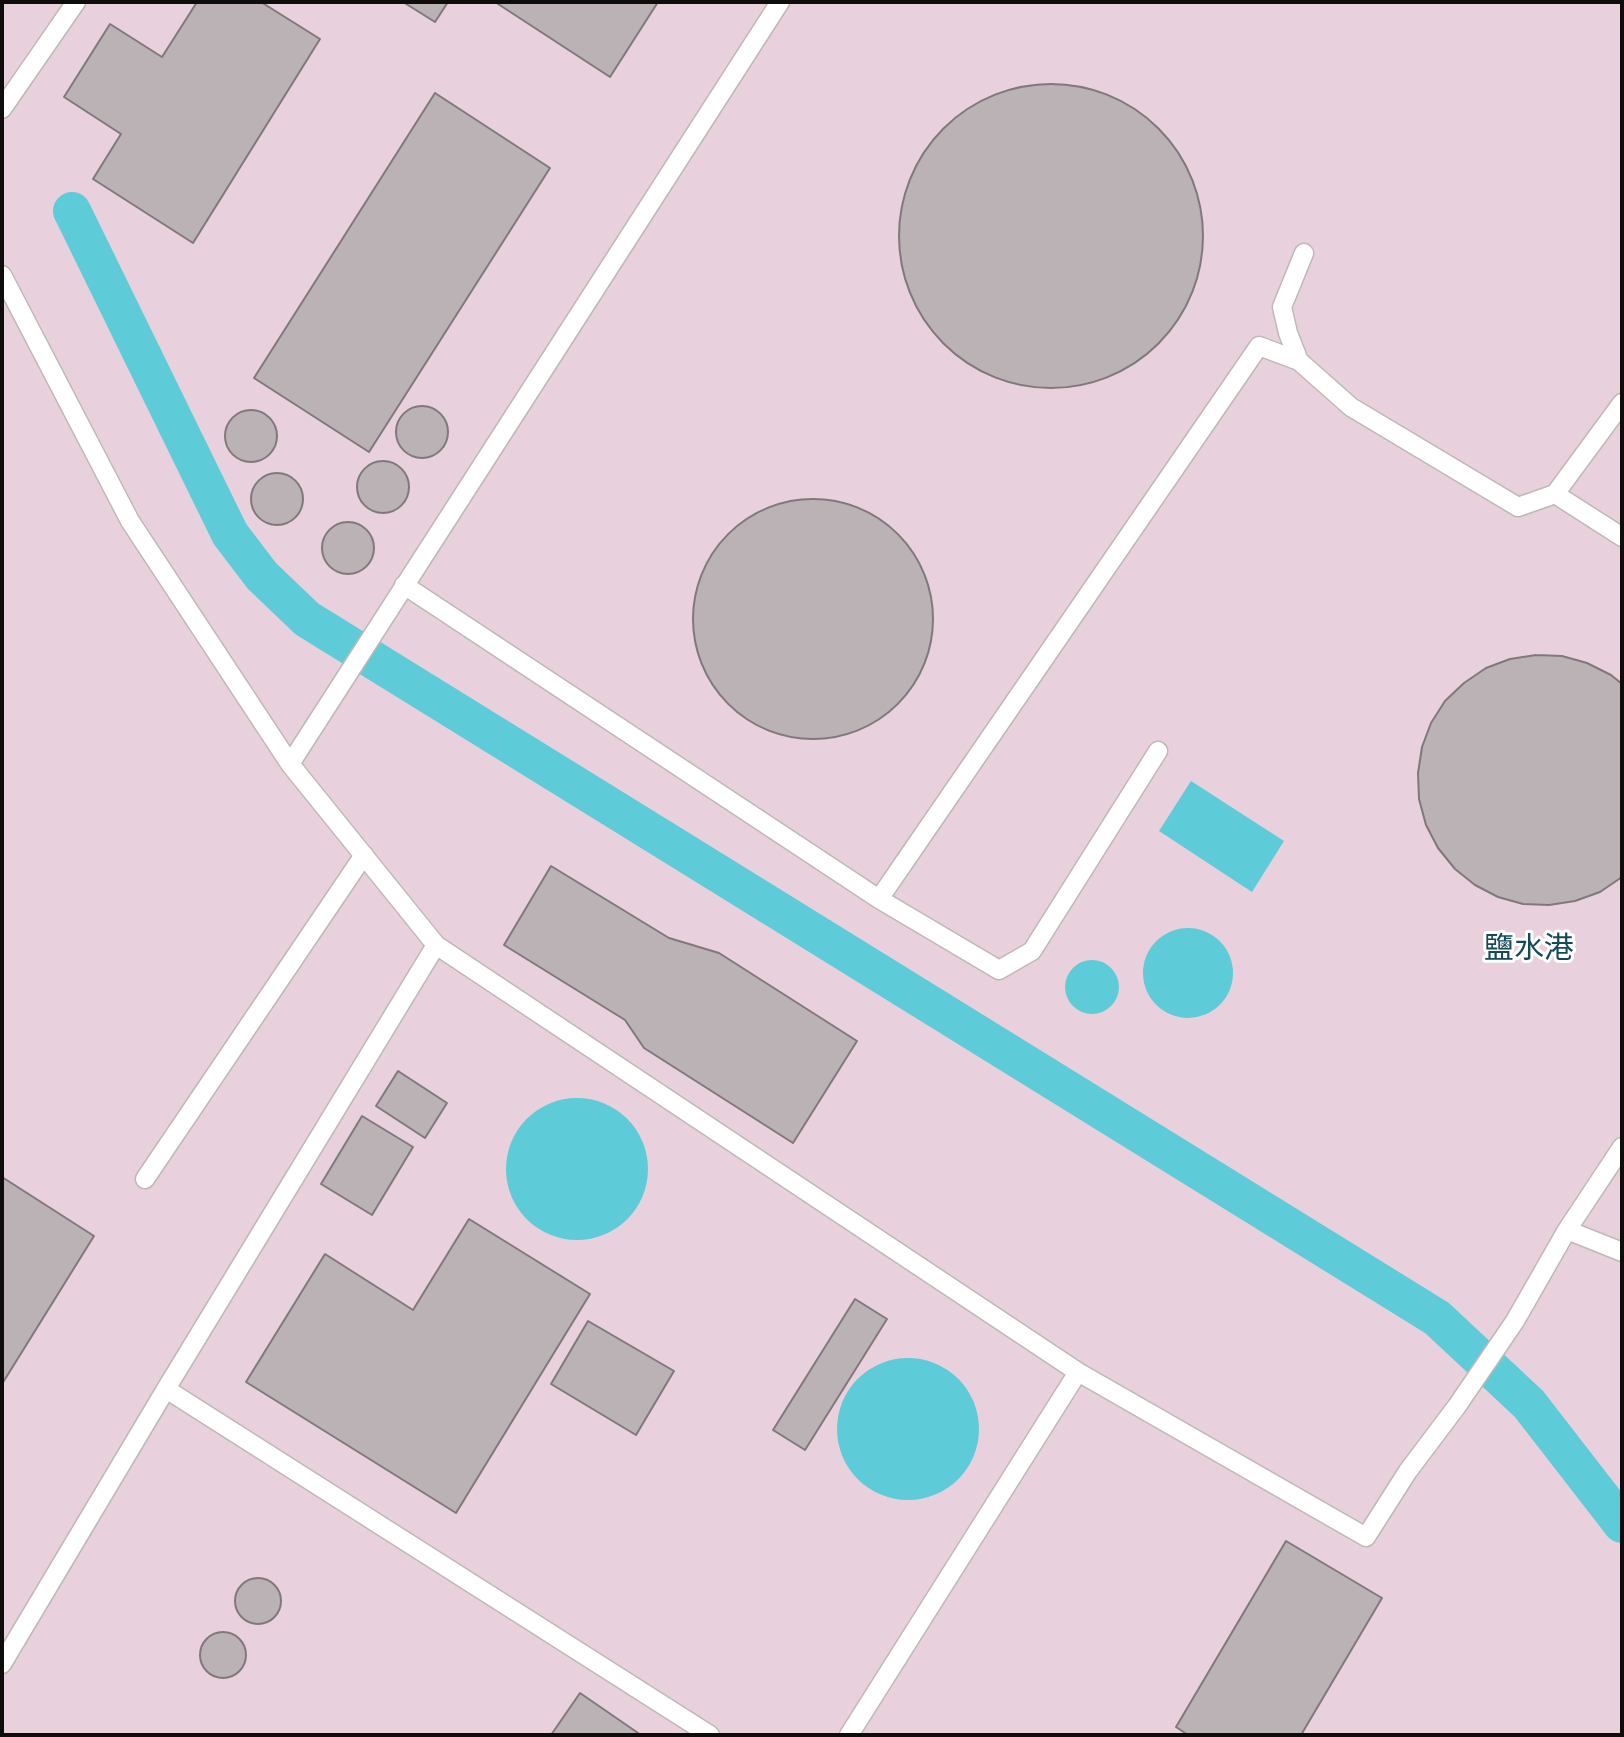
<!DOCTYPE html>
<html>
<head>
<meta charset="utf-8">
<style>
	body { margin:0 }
	#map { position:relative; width:1624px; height:1737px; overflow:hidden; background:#e7e1dc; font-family:Karla,sans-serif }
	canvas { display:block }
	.frame { position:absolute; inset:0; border:4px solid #0f0d0b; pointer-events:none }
</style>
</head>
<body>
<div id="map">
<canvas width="1624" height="1737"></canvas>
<div class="frame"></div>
</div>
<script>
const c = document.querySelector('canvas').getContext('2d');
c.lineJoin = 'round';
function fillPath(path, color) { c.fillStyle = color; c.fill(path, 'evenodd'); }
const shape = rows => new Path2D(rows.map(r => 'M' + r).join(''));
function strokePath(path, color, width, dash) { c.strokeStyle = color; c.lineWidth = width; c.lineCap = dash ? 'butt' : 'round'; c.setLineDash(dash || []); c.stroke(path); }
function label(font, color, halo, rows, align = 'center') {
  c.font = font + ' Karla,"Noto Sans TC",sans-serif'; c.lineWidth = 6; c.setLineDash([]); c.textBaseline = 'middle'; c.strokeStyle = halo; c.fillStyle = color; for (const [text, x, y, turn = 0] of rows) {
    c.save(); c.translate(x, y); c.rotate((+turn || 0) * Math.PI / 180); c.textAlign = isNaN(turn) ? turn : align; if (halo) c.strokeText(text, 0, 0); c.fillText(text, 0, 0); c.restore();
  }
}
fillPath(shape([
	[2,2,1622,2,1622,1735,2,1735]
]), '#e8d1dc');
fillPath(shape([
	[1191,781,1284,841,1252,892,1159,831],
	'1143 973a45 45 0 1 1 90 0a45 45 0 1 1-90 0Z',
	'1065 987a27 27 0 1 1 54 0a27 27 0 1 1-54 0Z',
	'506 1169a71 71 0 1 1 142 0a71 71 0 1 1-142 0Z',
	'837 1429a71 71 0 1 1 142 0a71 71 0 1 1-142 0Z'
]), '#5ecbd9');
strokePath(shape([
	[72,211,230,534,262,576,307,619,1437,1318,1529,1404,1622,1524]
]), '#5ecbd9', 38);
const building = shape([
	[197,2,261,2,320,39,193,243,93,179,121,134,64,97,110,24,162,57,197,2],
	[403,2,448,2,435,22,403,2],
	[495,2,658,2,610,77,495,2],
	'899 236a152 152 0 1 1 304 0a152 152 0 1 1-304 0Z',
	[435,93,550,168,369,452,254,378,435,93],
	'396 432a26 26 0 1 1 52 0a26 26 0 1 1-52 0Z',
	'225 436a26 26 0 1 1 52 0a26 26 0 1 1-52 0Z',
	'357 487a26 26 0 1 1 52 0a26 26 0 1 1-52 0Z',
	'251 499a26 26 0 1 1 52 0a26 26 0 1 1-52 0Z',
	'693 619a120 120 0 1 1 240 0a120 120 0 1 1-240 0Z',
	'322 548a26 26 0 1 1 52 0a26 26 0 1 1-52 0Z',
	[1536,655,1562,656,1587,663,1611,675,1622,684,1622,877,1600,892,1575,901,1549,905,1523,904,1498,897,1475,885,1455,869,1438,848,1426,825,1419,799,1418,773,1422,747,1431,723,1445,701,1464,683,1486,668,1510,659,1536,655],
	[551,866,669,938,719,953,857,1041,793,1143,644,1048,625,1020,504,945,551,866],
	[398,1071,447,1103,425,1138,376,1106,398,1071],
	[362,1116,413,1147,372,1215,321,1184,362,1116],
	[2,1177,94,1236,2,1384,2,1177],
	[469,1219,590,1294,456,1513,246,1382,325,1254,413,1310,469,1219],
	[855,1299,887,1319,805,1450,773,1430,855,1299],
	[588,1321,674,1371,636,1435,551,1384,588,1321],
	[1286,1541,1382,1598,1301,1735,1188,1735,1176,1727,1286,1541],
	'235 1601a23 23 0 1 1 46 0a23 23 0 1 1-46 0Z',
	'200 1655a23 23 0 1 1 46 0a23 23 0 1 1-46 0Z',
	[580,1693,641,1735,551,1735,580,1693]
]);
fillPath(building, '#bab2b5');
strokePath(building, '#80797c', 2);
const service = shape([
	[2,109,76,2],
	[1304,253,1282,307,1288,333,1299,361,1351,407,1518,507,1555,494,1622,403],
	[2,275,130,521,290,764,436,945],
	[1555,494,1622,537],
	[404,585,879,899,1259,346,1299,361],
	[290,764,780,2],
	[879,899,999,970,1032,951,1158,751],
	[145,1179,364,855],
	[1567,1230,1622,1147],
	[166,1389,710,1735],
	[2,1664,166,1389,436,945,1078,1372,1366,1537,1408,1471,1457,1406,1515,1321,1567,1230,1622,1252],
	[849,1735,1078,1372]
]);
strokePath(service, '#bfb9b4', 21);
strokePath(service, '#fff', 18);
label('30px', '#134a58', '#fff', [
	["鹽水港",1529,949]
]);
</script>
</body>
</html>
